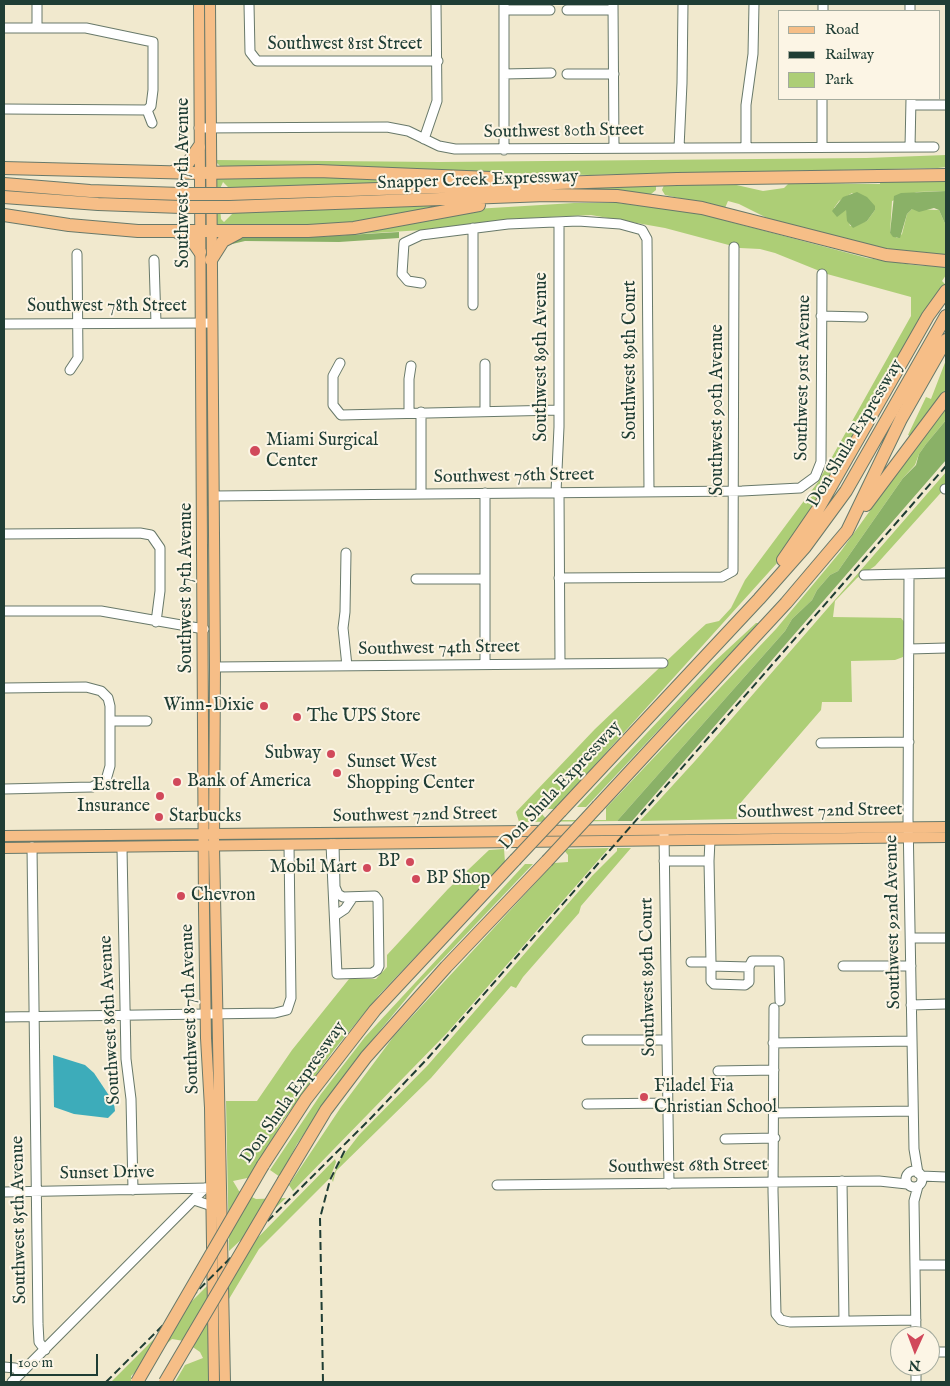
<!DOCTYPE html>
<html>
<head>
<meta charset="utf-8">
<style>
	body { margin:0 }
	#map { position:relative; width:950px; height:1386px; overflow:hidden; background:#f1e9ce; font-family:"IM FELL English",serif }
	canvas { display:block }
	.frame { position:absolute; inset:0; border:5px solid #1f3d34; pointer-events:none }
	.legend { position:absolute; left:778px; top:10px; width:162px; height:90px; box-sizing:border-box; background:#fcf5e5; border:1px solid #a4ab9e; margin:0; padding:6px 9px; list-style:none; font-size:15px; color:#1f3d34 }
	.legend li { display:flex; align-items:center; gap:10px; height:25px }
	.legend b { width:25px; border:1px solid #a4ab9e }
	.north { position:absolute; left:890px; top:1326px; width:50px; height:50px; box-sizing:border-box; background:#fcf5e5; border:1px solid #a4ab9e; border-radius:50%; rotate:182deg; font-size:14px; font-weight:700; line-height:20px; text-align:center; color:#1f3d34 }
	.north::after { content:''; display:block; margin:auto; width:18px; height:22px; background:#d1495b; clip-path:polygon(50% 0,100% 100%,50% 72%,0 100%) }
	.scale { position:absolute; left:10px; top:1354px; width:88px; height:22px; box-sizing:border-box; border:2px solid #1f3d34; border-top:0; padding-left:6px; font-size:15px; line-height:18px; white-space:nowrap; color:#1f3d34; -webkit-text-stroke:4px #fcf5e5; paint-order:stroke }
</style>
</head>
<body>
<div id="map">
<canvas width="950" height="1386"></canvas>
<div class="frame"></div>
<ul class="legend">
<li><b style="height:6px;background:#f6be87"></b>Road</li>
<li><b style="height:6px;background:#1f3d34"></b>Railway</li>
<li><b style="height:14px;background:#adce76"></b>Park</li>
</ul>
<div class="north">N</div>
<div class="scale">100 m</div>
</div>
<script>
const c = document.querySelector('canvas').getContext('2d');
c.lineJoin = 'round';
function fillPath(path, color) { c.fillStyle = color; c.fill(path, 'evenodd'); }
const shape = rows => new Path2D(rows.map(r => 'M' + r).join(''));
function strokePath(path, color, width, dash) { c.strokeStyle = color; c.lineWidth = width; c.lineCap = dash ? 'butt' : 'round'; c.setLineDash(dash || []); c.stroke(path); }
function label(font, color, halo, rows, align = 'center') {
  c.font = font + ' "IM FELL English",serif'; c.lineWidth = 4; c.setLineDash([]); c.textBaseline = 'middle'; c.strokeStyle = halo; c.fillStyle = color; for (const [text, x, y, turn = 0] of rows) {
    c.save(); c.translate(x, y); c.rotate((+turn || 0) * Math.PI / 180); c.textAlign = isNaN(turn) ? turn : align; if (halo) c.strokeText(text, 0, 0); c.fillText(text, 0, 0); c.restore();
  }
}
fillPath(shape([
	[946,155,946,167,938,168,590,175,221,167,216,162,216,160,439,162,866,158],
	[321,175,430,181,229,188,223,182,219,191,221,219,224,222,233,213,444,205,355,225,217,228,217,177],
	[946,180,946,191,917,192,892,201,890,233,897,238,902,234,907,214,912,209,939,210,946,226,946,256,880,249,769,219,739,204,728,201,725,208,665,195,662,190,664,185,732,184,763,191,784,188,789,183,880,184,880,182],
	[852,193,875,210,867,221,850,226,846,210,834,208,839,201],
	[656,186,656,190,651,194,558,189],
	[574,203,619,203,697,213,867,258,914,265,946,267,946,275,942,281,946,285,819,503,778,562,555,809,542,809,542,814,547,820,606,820,606,808,776,629,841,551,946,405,946,420,926,444,919,454,915,465,903,478,838,571,830,575,817,590,812,600,792,619,785,631,617,821,519,822,516,812,595,729,695,634,706,624,719,621,731,608,745,580,818,482,911,316,911,297,827,274,775,253,760,249,740,248,665,228,591,215,510,219,422,230,313,237,475,209],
	[946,360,946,392,910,436,908,435,926,397,931,399],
	[946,472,946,487,875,566,857,578,835,601,833,617,901,618,906,624,903,657,895,660,851,661,852,702,822,702,821,710,737,807,737,819,640,821,695,761],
	[756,623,759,623,586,807,577,807,714,662],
	[609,848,447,1033,293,1191,289,1185,341,1107,394,1036,554,863,568,862,568,855,563,849],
	[617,848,631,848,581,906,579,913,523,977,516,988,511,986,431,1078,336,1171,333,1182,332,1180,339,1161,359,1135,428,1065,592,876,617,851],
	[504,849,505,862,379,995,334,1050,282,1122,252,1177,233,1181,239,1191,256,1199,286,1198,229,1251,226,1101,257,1101,292,1050,349,979,376,979,387,967,387,955,448,889,489,850],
	[525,864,533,864,416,987,353,1063,297,1144,280,1177,270,1170,321,1094,365,1037],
	[335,1159,336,1162,330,1178,259,1249,229,1299,228,1268],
	[207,1286,209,1382,175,1382,185,1365,203,1358,200,1352,184,1341,172,1339,131,1376,131,1382,111,1382]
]), '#adce76');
fillPath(shape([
	[946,191,946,226,939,210,934,208,919,212,912,209,907,214,900,238,893,237,890,233,894,196,901,193],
	[857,192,867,197,875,206,875,210,867,221,853,228,847,221,846,210,837,217,832,211,843,197],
	[399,232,399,238,339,242,245,241,228,245,237,236,313,237],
	[946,420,946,460,632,821,617,821,785,631,792,619,812,600,817,590,830,575,838,571,903,478,916,465,919,454,926,444]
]), '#8ab167');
fillPath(shape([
	[53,1055,85,1065,94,1073,114,1103,115,1111,108,1118,74,1114,54,1107]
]), '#3dacba');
const minor = shape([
	[249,4,250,52,257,61,438,61],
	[613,4,614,148],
	[910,4,910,11],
	[504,10,550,10],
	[567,10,613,10],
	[823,11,823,4],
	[4,28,86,28,153,42,153,90,151,106,147,110],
	[37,28,37,4],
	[504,74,551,73],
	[567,74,614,74],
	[911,105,946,105],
	[4,109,147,110],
	[147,110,152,123],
	[199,128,387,127,408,131,439,146,455,149,934,147],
	[424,139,437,101,436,4],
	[822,147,822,99],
	[910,147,911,99],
	[679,148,682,83,683,4],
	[746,148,746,105,753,54,754,4],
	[504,150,504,4],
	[473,228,473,305],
	[154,260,156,323],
	[421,283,408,281,402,274,404,243,421,235,508,224,578,221,620,224,642,230,647,239,649,491],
	[821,316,863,317],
	[4,324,211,323],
	[340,363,333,376,333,405,341,415,559,410],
	[485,364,485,411],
	[70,370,78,358,77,254],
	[409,412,409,379,411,366],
	[945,489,946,489],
	[556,492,559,427,559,222],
	[559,492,560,664],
	[485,493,485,664],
	[421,494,421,412],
	[214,496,742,491,800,488,815,477,821,462,822,274],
	[4,534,140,533,151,535,160,548,160,591,156,622],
	[346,553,345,612,343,628,347,666],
	[909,574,908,818,914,1149,918,1173],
	[864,575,946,573],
	[559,578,722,577,733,571,734,247],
	[416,579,485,579],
	[4,611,101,611,204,629],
	[909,649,946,648],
	[215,667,663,663],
	[4,688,86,687,101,691,108,698,110,706,110,766,106,780,92,787,4,789],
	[110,721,147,721],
	[821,743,909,742],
	[664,834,669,1184],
	[331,844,337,974,372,973,377,970,379,966,378,900,375,896,343,897,338,894,335,887,334,844],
	[32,847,38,1324,39,1342,45,1350],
	[122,848,126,1059,131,1099,133,1190],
	[664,861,709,861,710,840],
	[336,915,345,909,353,897],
	[911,938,946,938],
	[691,962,711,962,709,861],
	[711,962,711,966,749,967,752,961,779,961,780,1001],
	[711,966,711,981,714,984,745,985,749,982,749,967],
	[843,966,911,966],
	[911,1005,946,1004],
	[774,1008,773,1191,776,1314,781,1320,790,1322,916,1320],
	[4,1017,275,1013,287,1010,291,998,289,845],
	[587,1040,666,1040],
	[773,1043,912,1041],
	[718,1071,774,1070],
	[587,1104,667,1103],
	[775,1113,913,1111],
	[725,1139,775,1138],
	'906 1179a8 8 0 1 1 16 0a8 8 0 1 1-16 0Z',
	[921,1176,946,1177],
	[842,1181,844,1321],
	[497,1185,879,1181,907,1184],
	[4,1192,208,1188],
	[194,1200,212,1206],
	[915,1265,946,1265],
	[916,1336,914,1201,918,1186],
	[930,1352,946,1352],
	[916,1366,916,1382],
	[4,1367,15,1368,21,1373],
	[12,1382,205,1188]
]);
const major = shape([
	[199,4,204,910,206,1038,210,1108,214,1382],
	[210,4,215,667,214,847,225,1382],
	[4,836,946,827],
	[4,848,946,837]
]);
const highway = shape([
	[4,168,199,173,318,171,491,178],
	[173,172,188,163,199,147],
	[4,184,90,191,181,194],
	[229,194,677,179,946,175],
	[4,197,98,204,181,207],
	[229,207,546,195,617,196,702,208,886,255,946,261],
	[4,215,69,225,138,231,308,231,354,228,479,205],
	[177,232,191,239,200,252],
	[211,260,223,241,238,233],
	[866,505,946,398],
	[783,560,818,509,928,316,946,291],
	[598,806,786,603,847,531,901,419,946,340],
	[561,811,759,599,805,547,846,491,946,316],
	[263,1165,306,1099,375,1010,515,860],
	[284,1180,326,1110,366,1057,446,967,547,861]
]);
strokePath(minor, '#68796a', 11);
strokePath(major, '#68796a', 12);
strokePath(highway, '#68796a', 14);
strokePath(minor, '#fff', 9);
strokePath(major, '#f6be87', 10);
strokePath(highway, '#f6be87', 12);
strokePath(shape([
	[106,1382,371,1118,428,1058,946,466],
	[323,1382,320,1218,330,1180,345,1150]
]), '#1f3d34', 2, [8, 4]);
const highwayBridge = shape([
	[181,194,229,194],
	[181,207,229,207],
	[515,860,561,811],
	[547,861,598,806],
	[137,1382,263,1165],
	[165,1382,284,1180]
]);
strokePath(highwayBridge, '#68796a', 14, []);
strokePath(highwayBridge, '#f6be87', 12);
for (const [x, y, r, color] of [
	[255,451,6,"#d1495b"],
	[264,706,5,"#d1495b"],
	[297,717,5,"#d1495b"],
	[331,754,5,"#d1495b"],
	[337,773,5,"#d1495b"],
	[177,782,5,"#d1495b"],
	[160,796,5,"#d1495b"],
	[159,817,5,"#d1495b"],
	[410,862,5,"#d1495b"],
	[367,868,5,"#d1495b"],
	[416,879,5,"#d1495b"],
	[181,896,5,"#d1495b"],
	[644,1097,5,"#d1495b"]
]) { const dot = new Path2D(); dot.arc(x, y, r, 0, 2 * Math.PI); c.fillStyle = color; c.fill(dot); strokePath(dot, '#fcf5e5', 2); }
label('18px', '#1f3d34', '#fcf5e5', [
	["Southwest 81st Street",345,45],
	["Southwest 80th Street",564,132,-1],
	["Snapper Creek Expressway",478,181,-2],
	["Southwest 87th Avenue",184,183,-90],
	["Southwest 78th Street",107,307],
	["Southwest 89th Avenue",542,357,-90],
	["Southwest 89th Court",631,360,-90],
	["Southwest 91st Avenue",804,378,-89],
	["Southwest 90th Avenue",718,410,-90],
	["Don Shula Expressway",856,434,-59],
	["Southwest 76th Street",514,477,-1],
	["Southwest 87th Avenue",187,588,-90],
	["Southwest 74th Street",439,649,-1],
	["Don Shula Expressway",561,786,-47],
	["Southwest 72nd Street",820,812,-1],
	["Southwest 72nd Street",415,816,-1],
	["Southwest 92nd Avenue",894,922,-91],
	["Southwest 89th Court",649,977,-91],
	["Southwest 87th Avenue",191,1009,-92],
	["Southwest 86th Avenue",111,1020,-93],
	["Don Shula Expressway",294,1093,-55],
	["Southwest 68th Street",688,1167,-1],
	["Sunset Drive",107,1174,-1],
	["Southwest 85th Avenue",20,1220,-91]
]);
label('18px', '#1f3d34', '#fcf5e5', [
	["Miami Surgical",266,441],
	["Center",266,462],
	["Winn-Dixie",254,706,"right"],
	["The UPS Store",307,717],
	["Subway",321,754,"right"],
	["Sunset West",347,763],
	["Shopping Center",347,784],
	["Bank of America",187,782],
	["Estrella",150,786,"right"],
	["Insurance",150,807,"right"],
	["Starbucks",169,817],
	["BP",400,862,"right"],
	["Mobil Mart",357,868,"right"],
	["BP Shop",426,879],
	["Chevron",191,896],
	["Filadel Fia",654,1087],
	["Christian School",654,1108]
], 'left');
</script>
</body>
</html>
